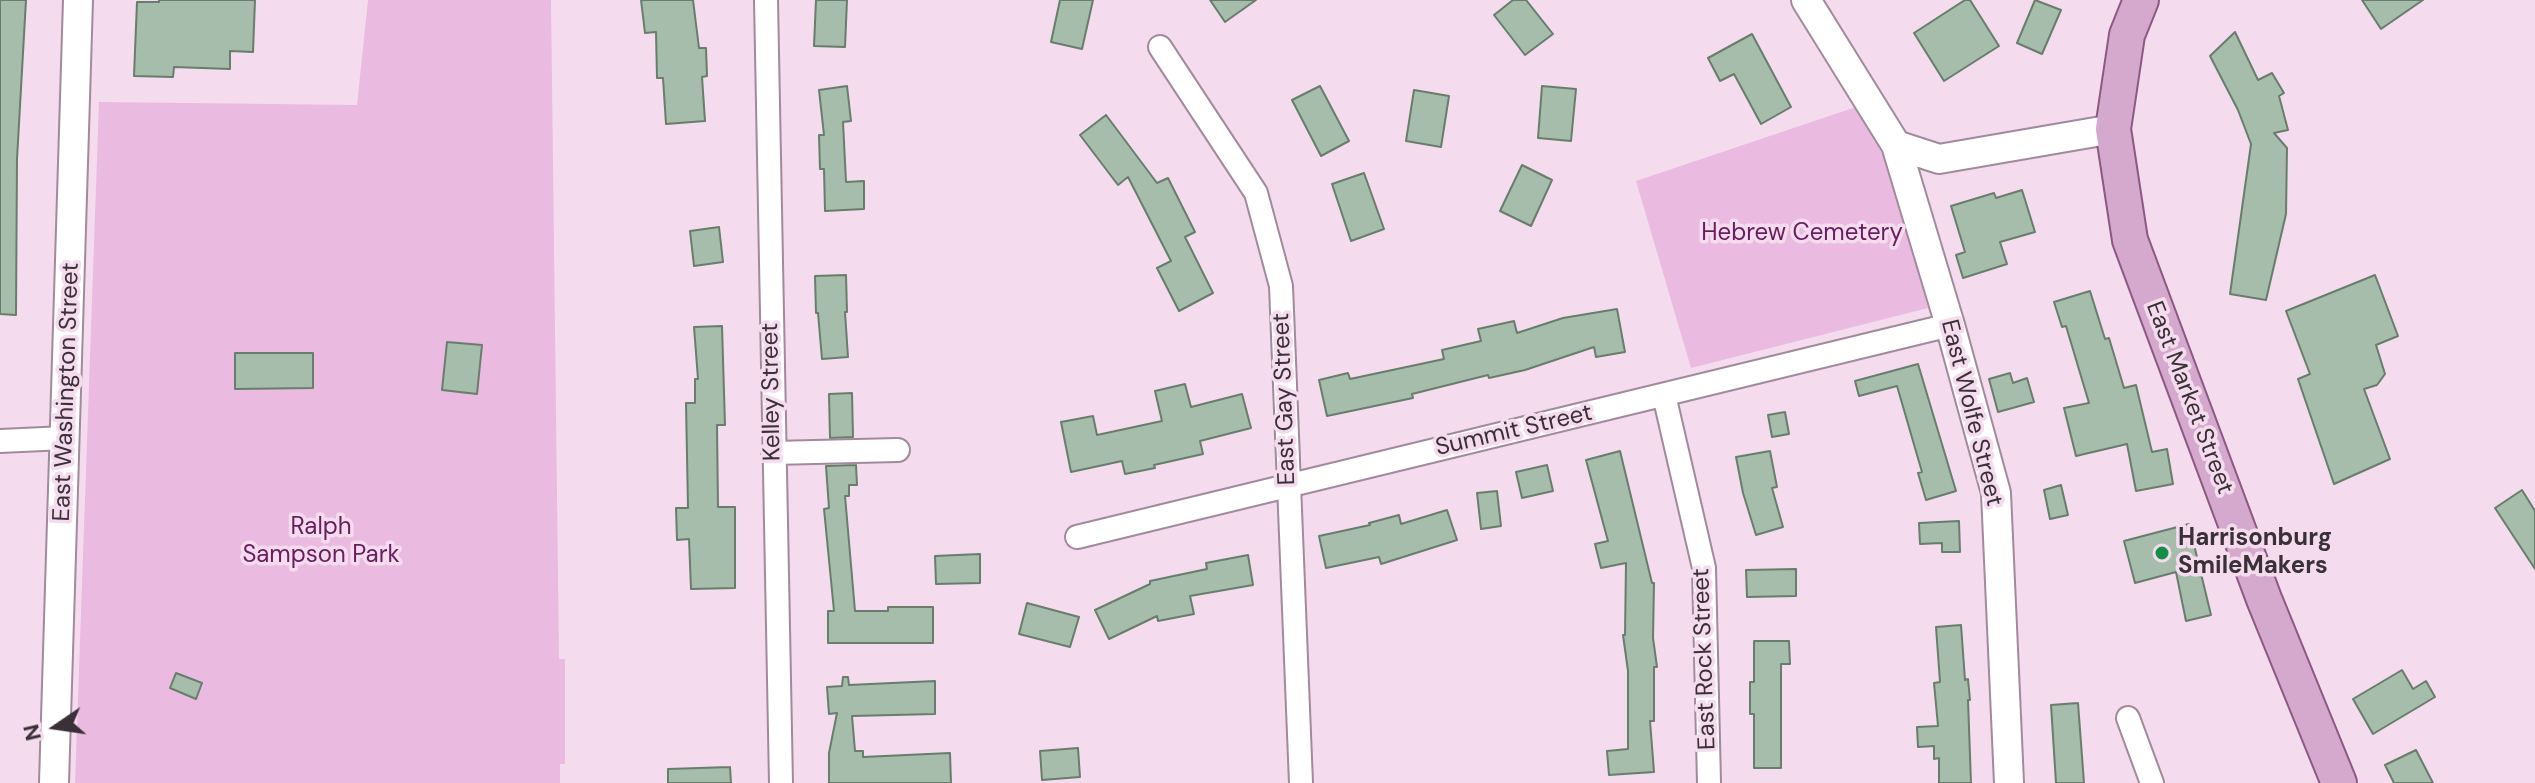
<!DOCTYPE html>
<html>
<head>
<meta charset="utf-8">
<style>
	body { margin:0 }
	#map { position:relative; width:2535px; height:783px; overflow:hidden; background:#f4dcee; font-family:"DM Sans",sans-serif }
	canvas { display:block }
	.north { position:absolute; left:16px; top:687px; width:80px; height:80px; -webkit-text-stroke:6px #f4dcee; paint-order:stroke; rotate:257deg; font-size:22px; font-weight:700; line-height:32px; text-align:center; color:#3a3037 }
	.north::after { content:''; display:block; margin:auto; width:28px; height:36px; background:#3a3037; clip-path:polygon(50% 0,100% 100%,50% 72%,0 100%) }
</style>
</head>
<body>
<div id="map">
<canvas width="2535" height="783"></canvas>
<div class="north">N</div>
</div>
<script>
const c = document.querySelector('canvas').getContext('2d');
c.lineJoin = 'round';
function fillPath(path, color) { c.fillStyle = color; c.fill(path, 'evenodd'); }
const shape = rows => new Path2D(rows.map(r => 'M' + r).join(''));
function strokePath(path, color, width, dash) { c.strokeStyle = color; c.lineWidth = width; c.lineCap = dash ? 'butt' : 'round'; c.setLineDash(dash || []); c.stroke(path); }
function label(font, color, halo, rows, align = 'center') {
  c.font = font + ' "DM Sans",sans-serif'; c.lineWidth = 7; c.setLineDash([]); c.textBaseline = 'middle'; c.strokeStyle = halo; c.fillStyle = color; for (const [text, x, y, turn = 0] of rows) {
    c.save(); c.translate(x, y); c.rotate((+turn || 0) * Math.PI / 180); c.textAlign = isNaN(turn) ? turn : align; if (halo) c.strokeText(text, 0, 0); c.fillText(text, 0, 0); c.restore();
  }
}
fillPath(shape([
	[368,0,551,0,559,659,565,659,565,764,560,764,560,783,75,783,99,102,357,105],
	[1859,106,1892,175,1928,308,1691,368,1636,181]
]), '#eabae0');
const building = shape([
	[0,0,26,0,17,159,16,315,0,314,0,0],
	[159,0,255,0,253,52,230,51,230,69,174,67,173,77,134,76,137,2,159,2,159,0],
	[641,0,693,0,699,48,706,48,707,76,702,77,705,121,666,124,663,78,657,78,656,32,645,33,641,0],
	[816,0,847,0,845,47,814,46,816,0],
	[1060,0,1093,0,1082,49,1051,42,1060,0],
	[1210,0,1256,0,1225,22,1210,0],
	[1513,0,1526,0,1553,34,1525,55,1494,15,1513,0],
	[1965,0,1970,0,1999,46,1944,81,1914,33,1965,0],
	[2035,0,2061,10,2042,54,2017,43,2035,0],
	[2362,0,2423,0,2381,29,2362,0],
	[2235,32,2258,80,2272,73,2284,93,2279,96,2288,130,2274,133,2287,148,2286,214,2266,300,2230,294,2251,144,2238,110,2210,56,2235,32],
	[1752,34,1791,107,1761,124,1734,74,1720,81,1708,58,1752,34],
	[847,86,851,121,843,122,846,182,864,181,864,209,825,211,824,169,820,169,819,135,824,135,819,90,847,86],
	[1320,86,1349,141,1321,156,1292,100,1320,86],
	[1542,86,1576,89,1571,141,1538,138,1542,86],
	[1414,90,1449,96,1441,147,1406,141,1414,90],
	[1106,115,1157,183,1168,178,1195,232,1185,237,1213,293,1179,311,1157,268,1171,261,1128,177,1118,185,1080,135,1106,115],
	[1522,165,1552,180,1531,226,1500,211,1522,165],
	[1364,173,1384,229,1351,241,1332,184,1364,173],
	[2022,190,2035,232,2000,242,2007,264,1963,278,1956,255,1965,252,1951,206,1994,193,1996,198,2022,190],
	[719,227,723,262,694,266,690,231,719,227],
	[846,275,847,312,845,312,848,357,822,359,818,313,816,313,815,276,846,275],
	[2375,275,2398,336,2376,345,2385,374,2377,385,2364,389,2390,459,2334,484,2298,379,2310,374,2286,311,2375,275],
	[2090,291,2105,339,2109,338,2124,388,2136,385,2152,452,2167,449,2173,484,2136,491,2127,444,2076,456,2064,408,2089,403,2066,326,2062,327,2054,302,2090,291],
	[1617,309,1625,352,1596,357,1594,347,1525,370,1489,378,1488,375,1412,394,1413,398,1327,416,1319,380,1348,373,1350,379,1444,359,1442,350,1481,341,1478,329,1514,321,1517,333,1563,318,1617,309],
	[722,326,725,425,717,425,718,507,735,507,735,588,691,589,689,539,677,540,676,508,688,508,686,403,695,403,695,379,698,379,694,327,722,326],
	[447,342,482,345,477,394,442,390,447,342],
	[235,353,313,353,313,388,235,389,235,353],
	[1918,364,1956,491,1926,500,1918,473,1922,472,1897,386,1859,396,1855,381,1918,364],
	[2010,373,2013,383,2027,378,2034,402,1998,412,1989,379,2010,373],
	[1185,384,1191,407,1242,394,1251,428,1200,441,1203,454,1154,465,1155,468,1125,474,1122,461,1071,472,1061,422,1093,416,1097,435,1162,421,1155,391,1185,384],
	[852,393,853,437,830,438,829,394,852,393],
	[1785,412,1789,434,1772,437,1768,415,1785,412],
	[1620,451,1652,583,1654,583,1653,638,1657,667,1654,667,1654,721,1650,721,1654,772,1609,775,1607,751,1628,749,1628,671,1623,635,1625,635,1626,563,1601,568,1595,544,1608,541,1586,460,1620,451],
	[1770,451,1777,487,1772,488,1783,527,1756,535,1743,493,1736,457,1770,451],
	[856,465,857,485,849,485,849,496,845,496,855,611,888,611,888,607,933,607,933,643,828,643,828,611,834,611,824,509,829,508,826,466,856,465],
	[1547,465,1553,491,1522,498,1516,472,1547,465],
	[2061,485,2068,515,2050,519,2044,490,2061,485],
	[2522,490,2535,511,2535,569,2495,508,2522,490],
	[1497,491,1501,526,1481,529,1477,493,1497,491],
	[1447,510,1457,540,1381,564,1379,557,1326,568,1319,536,1370,525,1369,523,1399,515,1401,524,1447,510],
	[1959,521,1960,552,1942,552,1942,543,1920,544,1919,523,1959,521],
	[2189,524,2211,615,2186,621,2176,572,2135,583,2124,541,2189,524],
	[980,554,980,583,936,584,935,556,980,554],
	[1248,555,1253,585,1190,596,1194,614,1158,621,1157,616,1109,639,1095,610,1150,584,1150,581,1207,569,1206,563,1248,555],
	[1796,569,1796,596,1747,597,1746,570,1796,569],
	[1027,603,1079,617,1070,647,1019,634,1027,603],
	[1961,625,1965,680,1968,679,1970,700,1968,700,1971,783,1939,783,1939,758,1934,759,1934,746,1918,747,1917,727,1938,726,1934,683,1940,682,1936,627,1961,625],
	[1754,641,1789,641,1790,664,1781,664,1781,768,1754,768,1754,714,1750,714,1750,682,1754,682,1754,641],
	[2402,670,2413,689,2426,681,2435,697,2373,734,2353,699,2402,670],
	[176,673,202,683,196,699,170,688,176,673],
	[843,677,848,677,849,685,935,681,935,714,852,716,855,751,863,751,863,757,950,753,951,783,829,783,829,753,837,713,829,714,827,687,842,686,843,677],
	[2078,703,2084,783,2056,783,2051,705,2078,703],
	[1078,748,1080,777,1042,780,1040,751,1078,748],
	[2416,750,2433,783,2394,783,2385,765,2416,750],
	[730,767,731,783,668,783,668,769,730,767]
]);
fillPath(building, '#a6bdab');
strokePath(building, '#687d6c', 2);
const minor = shape([
	[766,0,781,783],
	[1160,47,1256,193,1281,286,1301,783],
	[1664,395,1704,568,1709,783],
	[0,441,65,438],
	[773,453,898,450],
	[1077,537,1950,325],
	[2128,718,2152,783]
]);
const tertiary = shape([
	[1806,0,1896,145,1939,159,2113,129],
	[1896,145,1950,325,1996,493,2009,783],
	[54,783,78,0]
]);
const primary = shape([
	[2141,0,2127,35,2113,129,2130,240,2264,599,2339,783]
]);
strokePath(minor, '#a08a9b', 26);
strokePath(tertiary, '#a08a9b', 32);
strokePath(primary, '#8d5983', 38);
strokePath(minor, '#fff', 22);
strokePath(tertiary, '#fff', 28);
strokePath(primary, '#d5a9cd', 34);
for (const [x, y, r, color] of [
	[2162,553,8,"#128e4a"]
]) { const dot = new Path2D(); dot.arc(x, y, r, 0, 2 * Math.PI); c.fillStyle = color; c.fill(dot); strokePath(dot, '#f4dcee', 3); }
label('24px', '#691d5f', '#f4dcee', [
	["Hebrew Cemetery",1802,234],
	["Ralph",321,528],
	["Sampson Park",321,556]
]);
label('24px', '#3a3037', '#f4dcee', [
	["East Washington Street",67,392,-88],
	["Kelley Street",772,392,-91],
	["East Market Street",2189,398,69],
	["East Gay Street",1285,399,-92],
	["East Wolfe Street",1971,413,76],
	["Summit Street",1514,431,-13],
	["East Rock Street",1705,659,-92]
]);
label('bold 24px', '#3a3037', '#f4dcee', [
	["Harrisonburg",2178,539],
	["SmileMakers",2178,567]
], 'left');
</script>
</body>
</html>
